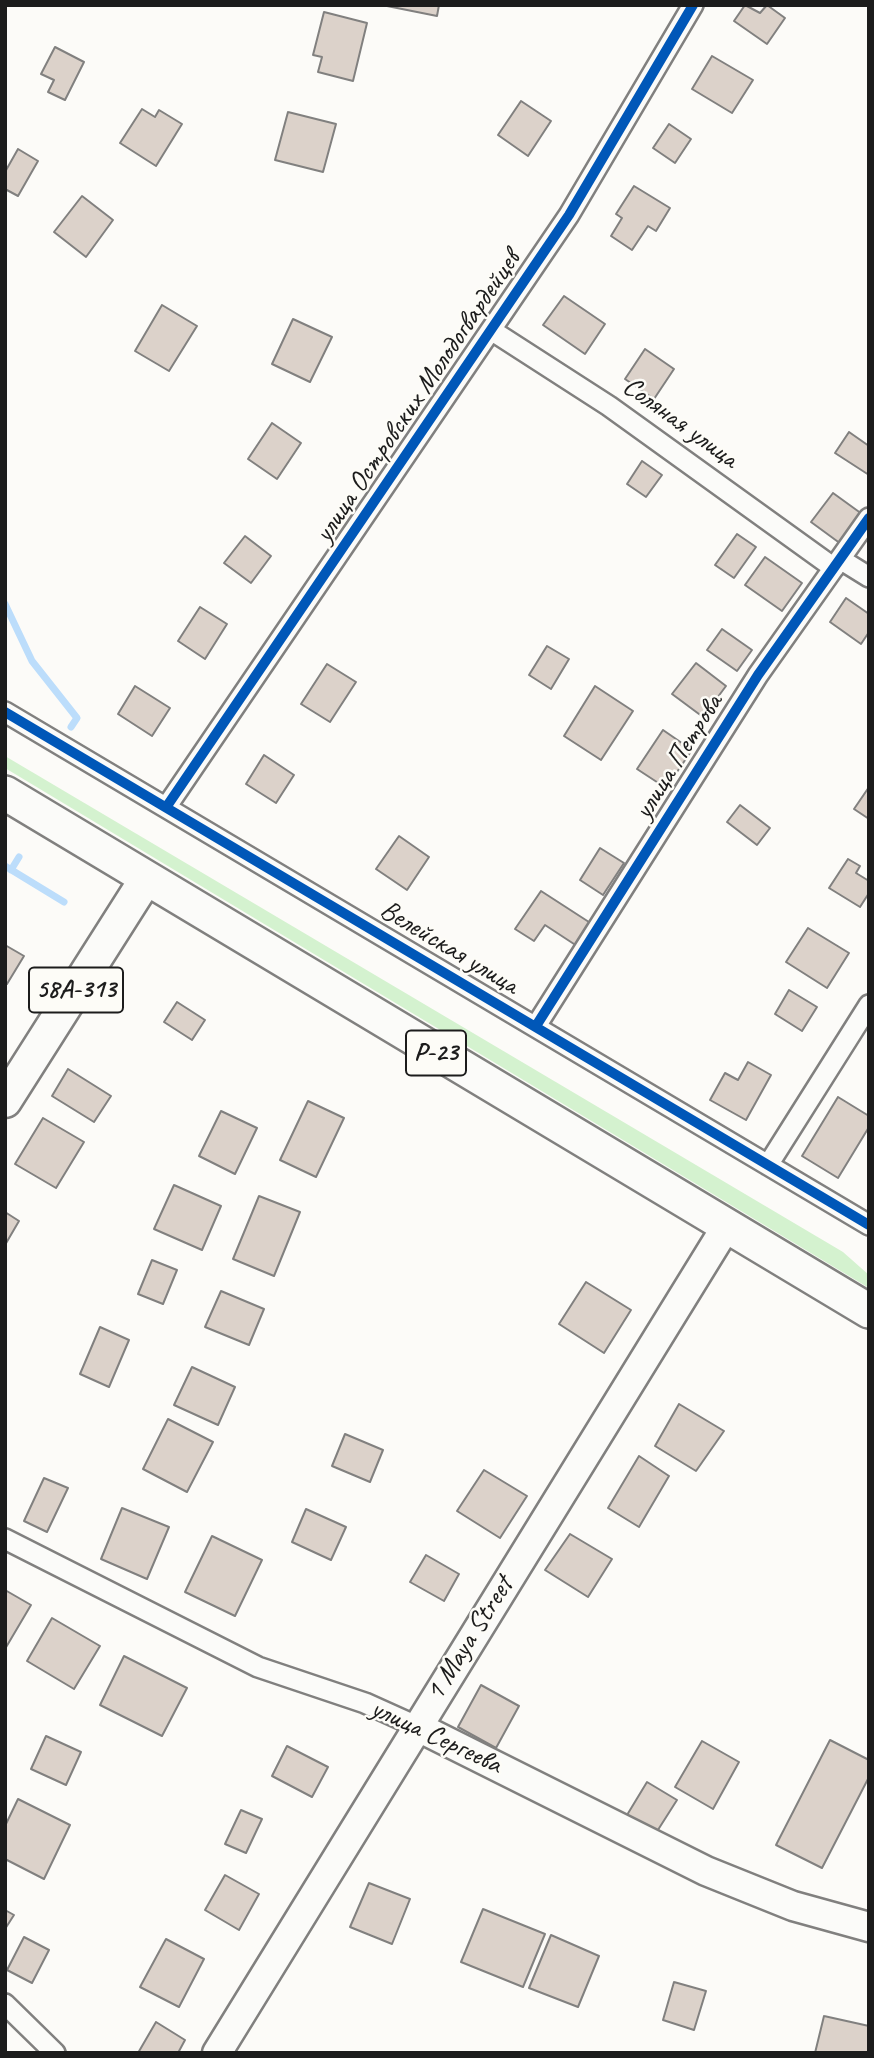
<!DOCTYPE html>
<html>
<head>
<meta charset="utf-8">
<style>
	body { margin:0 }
	#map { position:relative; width:874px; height:2058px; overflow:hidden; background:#fcfbf8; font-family:Caveat,sans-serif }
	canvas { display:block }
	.frame { position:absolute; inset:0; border:7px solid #1c1c1c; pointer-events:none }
</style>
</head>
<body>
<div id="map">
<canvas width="874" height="2058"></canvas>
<div class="frame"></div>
</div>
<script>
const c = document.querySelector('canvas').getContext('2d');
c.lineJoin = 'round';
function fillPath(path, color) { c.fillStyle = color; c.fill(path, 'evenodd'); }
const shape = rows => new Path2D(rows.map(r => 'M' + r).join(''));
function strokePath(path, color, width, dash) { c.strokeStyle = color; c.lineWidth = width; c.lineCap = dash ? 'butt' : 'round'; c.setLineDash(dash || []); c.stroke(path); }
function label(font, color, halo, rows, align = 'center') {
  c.font = font + ' Caveat,sans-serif'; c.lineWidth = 5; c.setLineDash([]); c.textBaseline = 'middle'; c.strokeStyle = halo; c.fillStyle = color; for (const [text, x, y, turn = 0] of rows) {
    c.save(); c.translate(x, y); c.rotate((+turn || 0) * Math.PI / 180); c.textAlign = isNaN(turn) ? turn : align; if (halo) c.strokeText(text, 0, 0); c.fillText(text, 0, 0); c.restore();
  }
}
fillPath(shape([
	[5,756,843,1252,869,1275,869,1288,5,768]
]), '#d4f2cf');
strokePath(shape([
	[5,604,32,661,77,718,71,727],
	[5,866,64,902],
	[11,870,19,857]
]), '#bcddfb', 7);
const building = shape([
	[382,5,439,5,437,16,382,5],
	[745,5,760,13,767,5,785,18,767,44,734,21,745,5],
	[324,12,367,23,353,81,318,72,322,57,313,55,324,12],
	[55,47,84,62,65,100,48,92,54,80,41,74,55,47],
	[712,56,753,80,732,113,692,89,712,56],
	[521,101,551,121,528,156,498,135,521,101],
	[142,109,155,117,159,110,182,124,156,166,120,143,142,109],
	[288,112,336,124,323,172,275,160,288,112],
	[669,124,691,139,675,163,653,148,669,124],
	[18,149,38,161,18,196,5,189,5,172,18,149],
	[634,186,670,208,656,231,648,226,632,250,611,236,622,218,616,214,634,186],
	[82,196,113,220,86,257,54,232,82,196],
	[564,296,605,324,585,354,543,325,564,296],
	[162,305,197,326,169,371,135,351,162,305],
	[293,319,332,337,310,382,272,364,293,319],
	[645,349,674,369,654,399,625,379,645,349],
	[272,423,301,443,277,479,248,459,272,423],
	[849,432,869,446,869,475,835,453,849,432],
	[642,461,662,475,646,497,627,484,642,461],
	[833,493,862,514,841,544,811,522,833,493],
	[737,534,756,547,734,578,715,565,737,534],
	[245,536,271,556,251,583,224,563,245,536],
	[765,557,802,583,782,611,745,585,765,557],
	[846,598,869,614,869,632,861,644,830,622,846,598],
	[200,607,227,624,205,659,178,641,200,607],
	[722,629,752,650,737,671,707,650,722,629],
	[547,646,569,659,551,689,529,675,547,646],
	[696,663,726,686,703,717,672,694,696,663],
	[327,664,356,682,330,722,301,704,327,664],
	[135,686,170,708,152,736,118,714,135,686],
	[595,686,633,711,601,760,564,736,595,686],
	[663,730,692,750,666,788,637,769,663,730],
	[264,755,294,775,276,803,246,784,264,755],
	[869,787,869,819,854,809,869,787],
	[740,805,770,828,757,845,727,822,740,805],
	[399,836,429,857,407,890,376,869,399,836],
	[600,848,624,863,603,895,580,880,600,848],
	[848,859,860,866,856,873,869,881,869,893,860,907,829,888,848,859],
	[541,891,592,924,577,946,545,925,534,941,515,929,541,891],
	[808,928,849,953,827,988,786,962,808,928],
	[5,945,24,956,7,984,5,983,5,945],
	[789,990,817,1007,802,1031,775,1014,789,990],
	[177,1002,205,1020,192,1040,164,1022,177,1002],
	[748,1062,771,1075,746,1120,710,1100,725,1073,738,1080,748,1062],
	[68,1069,111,1096,94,1122,52,1096,68,1069],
	[838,1097,869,1116,869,1127,838,1178,802,1156,838,1097],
	[308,1101,344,1118,316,1177,280,1160,308,1101],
	[221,1111,257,1128,235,1174,199,1156,221,1111],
	[43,1118,84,1142,56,1188,15,1164,43,1118],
	[174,1185,221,1206,202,1250,154,1229,174,1185],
	[259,1196,300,1212,274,1276,233,1259,259,1196],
	[5,1212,19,1221,5,1245,5,1212],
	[152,1260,177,1270,163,1304,138,1294,152,1260],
	[586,1282,631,1310,604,1353,559,1324,586,1282],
	[221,1291,264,1309,249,1345,205,1327,221,1291],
	[100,1327,129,1340,109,1387,80,1374,100,1327],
	[192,1367,235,1387,218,1425,174,1405,192,1367],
	[679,1404,724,1431,696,1471,655,1446,679,1404],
	[168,1419,213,1442,187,1492,143,1469,168,1419],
	[345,1434,383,1450,370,1482,332,1466,345,1434],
	[639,1456,669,1476,639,1527,608,1508,639,1456],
	[484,1470,527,1496,500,1538,457,1511,484,1470],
	[44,1478,68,1488,47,1532,24,1521,44,1478],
	[122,1508,169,1527,147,1579,101,1559,122,1508],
	[306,1509,346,1527,331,1560,292,1542,306,1509],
	[570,1534,612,1559,588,1597,545,1570,570,1534],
	[212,1536,262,1560,235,1616,185,1592,212,1536],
	[426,1555,459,1574,444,1601,410,1582,426,1555],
	[5,1590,31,1605,5,1649,5,1590],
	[52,1618,100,1646,74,1689,27,1661,52,1618],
	[124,1656,187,1688,162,1736,100,1705,124,1656],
	[481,1685,519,1706,496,1748,458,1727,481,1685],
	[46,1736,81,1752,66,1785,31,1769,46,1736],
	[830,1740,869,1760,869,1777,822,1868,776,1845,830,1740],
	[702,1741,739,1762,713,1809,675,1787,702,1741],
	[287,1746,328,1767,312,1797,272,1776,287,1746],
	[647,1782,677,1800,656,1833,627,1815,647,1782],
	[18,1799,70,1825,44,1879,5,1859,5,1826,18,1799],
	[241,1810,262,1819,246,1853,225,1844,241,1810],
	[225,1875,259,1894,239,1930,205,1910,225,1875],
	[369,1883,410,1899,392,1944,350,1927,369,1883],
	[483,1909,545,1934,523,1987,461,1962,483,1909],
	[5,1910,14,1915,5,1929,5,1910],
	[551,1935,599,1956,578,2007,529,1988,551,1935],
	[24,1937,49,1950,32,1983,7,1970,24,1937],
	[166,1939,204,1959,179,2007,140,1987,166,1939],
	[674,1982,706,1991,694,2030,663,2020,674,1982],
	[824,2016,869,2026,869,2053,815,2053,824,2016],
	[156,2022,185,2040,178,2053,138,2053,156,2022]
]);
fillPath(building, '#dcd2ca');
strokePath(building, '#81807f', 2);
const minor = shape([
	[491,330,609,406,834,568],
	[840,559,869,577],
	[5,712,869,1225],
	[167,806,569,215,693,5],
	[536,1026,758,675,869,518],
	[768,1165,869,1005],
	[5,1539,258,1667,365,1703,416,1726],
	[5,2004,55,2053]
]);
const secondary = shape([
	[416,1726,706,1871,793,1906,869,1927],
	[217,2053,726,1227]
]);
const primary = shape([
	[5,1101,146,879]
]);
const trunk = shape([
	[5,793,869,1311]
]);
strokePath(minor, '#81807f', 24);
strokePath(secondary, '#81807f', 33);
strokePath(primary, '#81807f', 37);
strokePath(trunk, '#81807f', 38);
strokePath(minor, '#fbfbf9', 19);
strokePath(secondary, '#fbfbf9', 28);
strokePath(primary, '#fbfbf9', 32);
strokePath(trunk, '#fbfbf9', 33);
strokePath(shape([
	[5,712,869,1225],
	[167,806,569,215,693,5],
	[536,1026,758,675,869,518]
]), '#0057b8', 10);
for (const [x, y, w] of [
	[76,990,94],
	[436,1053,60]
]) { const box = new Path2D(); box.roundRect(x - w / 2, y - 22.5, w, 45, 5); c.fillStyle = '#fdfcf7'; c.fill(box); strokePath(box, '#1c1c1c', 2); }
label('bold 26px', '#1c1c1c', null, [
	["58А-313",76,990],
	["Р-23",436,1053]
]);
label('28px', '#1c1c1c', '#fdfcf7', [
	["улица Островских Молодогвардейцев",418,397,-56],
	["Соляная улица",680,423,36],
	["улица Петрова",679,757,-58],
	["Велейская улица",449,948,31],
	["1 Maya Street",470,1639,-58],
	["улица Сергеева",436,1737,25]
]);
</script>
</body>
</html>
